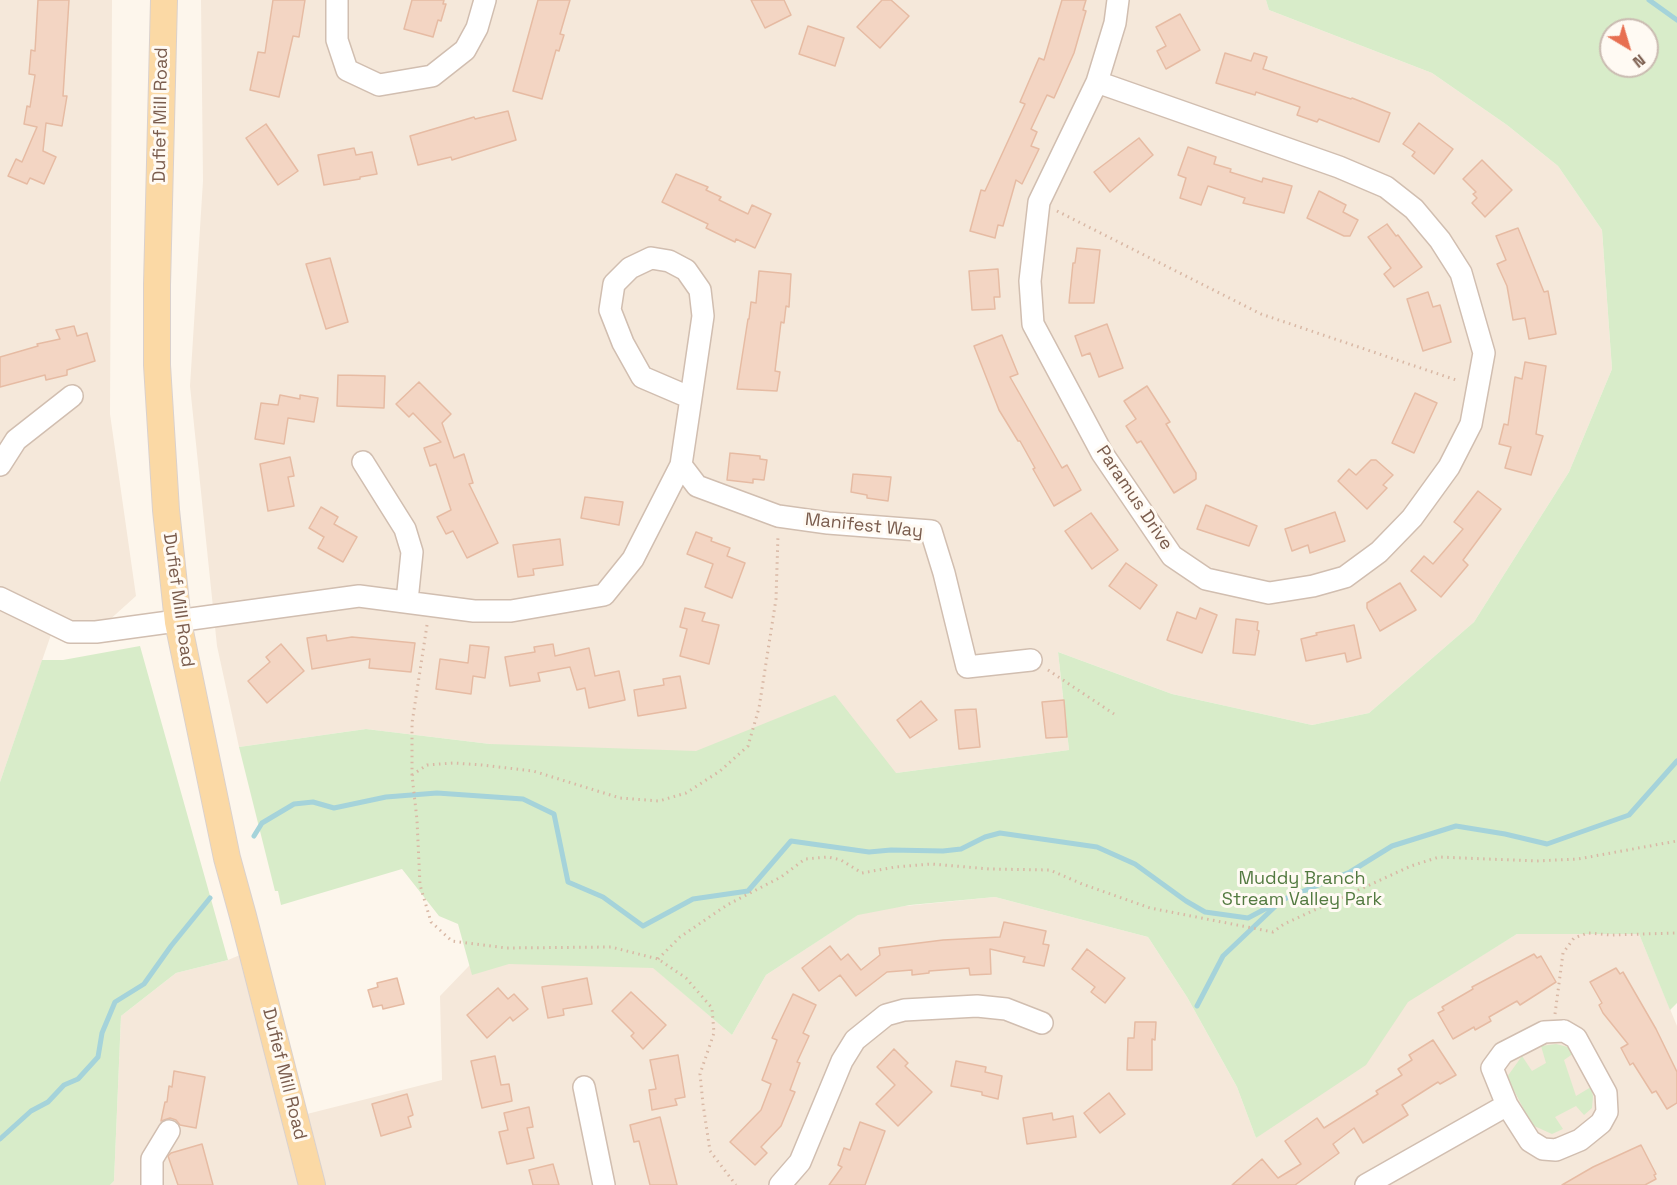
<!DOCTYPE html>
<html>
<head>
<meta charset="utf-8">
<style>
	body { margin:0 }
	#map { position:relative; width:1677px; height:1185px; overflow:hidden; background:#fdf6ec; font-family:"Space Grotesk",sans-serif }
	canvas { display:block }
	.north { position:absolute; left:1599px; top:18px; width:60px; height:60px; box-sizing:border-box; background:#fffaf3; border:2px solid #cabbb1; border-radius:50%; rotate:142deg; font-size:16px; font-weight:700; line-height:24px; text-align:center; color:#7a5c4d }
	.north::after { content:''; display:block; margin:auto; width:21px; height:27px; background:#e76f51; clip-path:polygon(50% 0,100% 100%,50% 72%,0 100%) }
</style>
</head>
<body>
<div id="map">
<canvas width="1677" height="1185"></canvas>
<div class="north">N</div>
</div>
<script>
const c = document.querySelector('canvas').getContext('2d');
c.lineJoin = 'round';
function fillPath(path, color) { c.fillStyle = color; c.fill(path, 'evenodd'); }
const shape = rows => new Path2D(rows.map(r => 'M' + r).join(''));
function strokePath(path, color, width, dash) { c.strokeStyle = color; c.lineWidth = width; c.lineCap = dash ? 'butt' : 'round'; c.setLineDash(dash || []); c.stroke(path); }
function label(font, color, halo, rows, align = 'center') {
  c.font = font + ' "Space Grotesk",sans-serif'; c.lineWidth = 6; c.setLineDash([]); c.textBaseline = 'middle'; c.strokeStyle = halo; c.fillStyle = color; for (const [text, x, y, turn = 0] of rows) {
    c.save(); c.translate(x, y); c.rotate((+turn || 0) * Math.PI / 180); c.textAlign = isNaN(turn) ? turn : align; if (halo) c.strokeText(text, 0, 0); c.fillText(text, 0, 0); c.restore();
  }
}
fillPath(shape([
	[0,0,112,0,110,414,136,596,96,632,54,626,0,782],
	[201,0,1266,0,1269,10,1432,73,1507,125,1558,166,1602,230,1612,369,1569,472,1474,622,1369,713,1312,725,1172,694,1058,652,1069,750,896,773,654,796,490,744,366,729,239,747,217,646,190,386,203,181],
	[995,897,1148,937,1187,997,1237,1087,1256,1138,1410,999,1517,934,1639,934,1677,1026,1677,1185,110,1185,114,1181,121,1016,176,973,228,960,252,950,295,1117,442,1080,440,996,494,940,621,940,732,1035,766,975,865,910]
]), '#f5e8da');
fillPath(shape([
	[1262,0,1677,0,1677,1003,1670,1010,1639,934,1517,934,1408,1002,1366,1065,1256,1138,1237,1087,1187,997,1148,937,995,897,910,905,858,915,766,975,732,1035,653,968,509,964,472,975,458,924,439,916,402,869,281,905,278,891,275,891,239,747,366,729,490,744,696,751,835,695,896,773,1069,750,1058,652,1172,694,1312,725,1369,713,1474,622,1569,472,1612,369,1602,230,1558,166,1507,125,1432,73,1269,10,1266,0],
	[1611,30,1647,30,1647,66,1611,66],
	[140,646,228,960,176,973,121,1016,114,1181,110,1185,0,1185,0,782,42,660,63,660],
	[1556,1044,1568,1047,1574,1053,1564,1060,1576,1096,1591,1087,1593,1096,1592,1108,1584,1115,1576,1106,1555,1117,1563,1129,1552,1134,1532,1125,1507,1077,1522,1056,1532,1071,1546,1063,1541,1046]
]), '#d8ecc9');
strokePath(shape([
	[1649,0,1677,20],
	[254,836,262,823,294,804,313,802,334,808,386,797,437,793,523,799,554,814,568,882,603,897,643,926,693,899,748,891,791,841,869,852,891,850,943,851,961,849,985,837,1000,833,1097,847,1135,864,1186,901,1205,912,1248,918,1282,900],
	[1197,1006,1223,956,1282,900,1350,872,1392,846,1456,826,1505,834,1547,844,1629,815,1677,761],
	[0,1139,31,1111,48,1102,64,1085,78,1079,98,1057,102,1033,115,1002,144,984,171,946,210,898]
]), '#a5d3da', 5);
const building = shape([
	[38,0,69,0,63,96,67,96,62,126,46,123,43,151,56,157,44,184,30,178,27,184,8,176,16,159,22,162,37,127,24,124,27,106,30,107,35,75,29,74,31,50,35,51,38,0],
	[273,0,305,0,299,37,293,36,279,97,250,90,258,52,265,53,273,0],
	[412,0,444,0,443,4,446,4,441,21,438,20,433,37,404,29,412,0],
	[538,0,570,0,560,34,564,35,559,51,556,50,542,99,513,91,538,0],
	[751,0,784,0,791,15,765,28,751,0],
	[882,0,891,0,909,16,880,48,857,27,882,0],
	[1062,0,1086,0,1083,10,1086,11,1074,53,1054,98,1047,95,1031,129,1037,132,1031,146,1039,149,1022,184,1016,180,1003,226,998,225,995,238,970,231,981,190,985,191,1025,104,1020,102,1039,58,1044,60,1062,0],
	[1180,14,1200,50,1166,69,1157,51,1166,46,1156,27,1180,14],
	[808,26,844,38,835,66,799,54,808,26],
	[1225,53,1251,61,1254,53,1267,57,1263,69,1351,99,1352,98,1390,113,1379,142,1319,119,1317,122,1297,115,1300,107,1256,92,1255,95,1216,83,1225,53],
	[508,111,516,140,452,160,451,157,418,165,410,136,474,117,475,119,508,111],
	[1419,123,1453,149,1434,174,1412,156,1415,152,1403,144,1419,123],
	[266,124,298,171,278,185,246,138,266,124],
	[1139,138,1153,155,1110,192,1094,172,1139,138],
	[1188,147,1216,157,1214,164,1231,169,1230,172,1262,182,1263,178,1292,186,1284,213,1243,203,1245,198,1208,186,1201,205,1180,198,1186,178,1178,175,1188,147],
	[354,148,356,155,372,152,377,174,360,177,360,179,324,185,318,155,354,148],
	[1482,160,1512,190,1485,217,1472,203,1477,198,1473,194,1476,192,1463,179,1482,160],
	[676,174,708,187,706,190,721,197,719,200,748,214,752,205,771,214,755,248,736,239,735,242,706,228,708,224,662,202,676,174],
	[1319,191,1346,205,1343,212,1358,220,1350,236,1344,236,1307,218,1319,191],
	[1387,224,1396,236,1398,235,1422,267,1394,287,1384,274,1391,268,1368,237,1387,224],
	[1518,228,1544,292,1548,291,1556,334,1529,339,1525,318,1513,320,1507,286,1497,264,1506,260,1496,236,1518,228],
	[1077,248,1100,250,1094,303,1069,303,1073,263,1075,263,1077,248],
	[330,258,348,322,326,329,306,264,330,258],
	[998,269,1000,297,994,297,995,309,972,310,969,271,998,269],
	[759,271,791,274,789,307,786,306,784,323,781,322,775,371,780,372,777,391,737,389,748,319,749,319,751,302,756,303,759,271],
	[1428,292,1433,307,1440,305,1451,342,1423,351,1407,299,1428,292],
	[1107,324,1123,368,1099,377,1090,353,1082,356,1075,336,1107,324],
	[74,326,77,336,87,333,95,361,67,370,67,375,46,380,45,375,0,387,0,357,38,346,37,344,60,339,56,330,74,326],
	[1002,335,1018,374,1010,377,1062,468,1067,465,1081,490,1054,506,1033,469,1035,468,1020,441,1018,441,999,410,974,346,1002,335],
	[1525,362,1546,366,1536,434,1543,436,1531,475,1505,468,1511,447,1499,444,1504,424,1508,425,1515,377,1522,379,1525,362],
	[338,375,385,376,384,408,337,406,338,375],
	[419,382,451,414,442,423,454,458,464,454,473,483,469,484,498,543,467,558,453,531,446,534,437,517,451,510,436,464,430,466,424,448,441,442,413,413,409,417,396,404,419,382],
	[1147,386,1170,422,1166,424,1196,473,1196,479,1174,493,1141,441,1137,443,1126,426,1136,419,1124,401,1147,386],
	[1415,393,1437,403,1414,453,1392,443,1415,393],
	[280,395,300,399,300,395,318,398,314,422,288,418,284,444,255,439,261,403,278,405,280,395],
	[730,453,760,456,760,459,767,460,764,480,753,479,753,483,727,480,730,453],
	[290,457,294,476,288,477,294,506,268,511,260,464,290,457],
	[1371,460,1376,460,1393,475,1383,485,1387,488,1367,509,1338,481,1349,469,1356,475,1371,460],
	[853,474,891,477,888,501,867,498,867,495,851,492,853,474],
	[1478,491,1501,509,1463,560,1468,565,1441,597,1411,571,1424,556,1433,564,1463,529,1454,522,1478,491],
	[585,497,623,502,619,525,581,518,585,497],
	[1206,505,1257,526,1249,546,1197,529,1206,505],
	[321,507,338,517,334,524,357,537,343,562,318,548,324,537,309,528,321,507],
	[1335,512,1345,541,1310,553,1308,545,1292,551,1285,529,1335,512],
	[1091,513,1118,550,1092,569,1065,531,1091,513],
	[696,532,712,538,711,541,730,548,727,556,745,563,732,598,705,587,713,564,687,554,696,532],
	[560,539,563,565,533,569,534,575,518,577,513,545,560,539],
	[1126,563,1157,585,1140,609,1109,586,1126,563],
	[1400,583,1416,610,1380,631,1367,608,1367,603,1400,583],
	[685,608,705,613,702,621,719,625,709,664,680,656,687,629,680,627,685,608],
	[1200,608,1217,615,1202,653,1167,640,1177,612,1196,619,1200,608],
	[1236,619,1258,622,1257,630,1259,631,1255,655,1233,653,1236,619],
	[1354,625,1361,658,1347,662,1345,653,1306,661,1301,639,1317,635,1316,633,1354,625],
	[326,635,327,641,352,637,415,643,411,672,369,668,370,659,312,669,307,638,326,635],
	[281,644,304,671,267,703,248,681,270,662,266,657,281,644],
	[553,644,555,656,589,648,595,676,619,671,625,700,589,708,585,688,577,690,570,667,538,673,540,681,510,686,505,657,535,652,534,647,553,644],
	[470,645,489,647,485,678,473,676,471,694,436,689,440,659,468,663,470,645],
	[680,676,686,708,638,716,634,690,664,685,663,679,680,676],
	[1064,700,1067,737,1046,738,1042,702,1064,700],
	[921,701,937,720,910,738,897,720,921,701],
	[976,709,980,747,959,749,955,710,976,709],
	[1004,922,1046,931,1043,944,1049,945,1044,966,1023,962,1025,957,990,949,991,974,970,975,969,968,929,971,929,973,912,975,912,970,887,972,856,996,840,975,819,991,802,968,830,946,841,960,848,954,861,970,880,955,879,948,943,940,1000,937,1004,922],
	[1087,949,1125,978,1105,1003,1091,992,1095,987,1072,969,1087,949],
	[1534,954,1537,958,1541,956,1556,982,1520,1005,1517,1001,1489,1017,1491,1021,1475,1030,1474,1027,1453,1039,1438,1013,1444,1010,1442,1007,1473,989,1472,987,1534,954],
	[1616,968,1620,974,1623,972,1656,1029,1677,1072,1677,1103,1667,1109,1656,1091,1652,1093,1633,1063,1630,1065,1621,1048,1628,1044,1603,1013,1599,1005,1602,1003,1590,982,1616,968],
	[397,978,404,1004,383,1009,382,1005,373,1007,368,990,378,987,377,983,397,978],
	[587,978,592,1004,563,1009,564,1015,548,1018,542,987,587,978],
	[498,988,508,999,514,994,528,1009,513,1021,510,1017,487,1038,467,1015,498,988],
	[631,992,666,1025,643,1049,631,1036,634,1033,612,1011,631,992],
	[793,994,816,1005,803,1033,809,1036,797,1062,800,1063,790,1090,795,1092,781,1126,761,1147,767,1153,755,1165,730,1142,761,1110,771,1084,762,1080,777,1040,772,1038,793,994],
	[1135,1022,1156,1022,1155,1040,1152,1039,1152,1070,1127,1070,1128,1038,1134,1038,1135,1022],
	[1433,1040,1456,1075,1440,1084,1438,1082,1402,1105,1408,1115,1363,1143,1354,1128,1333,1144,1339,1153,1295,1185,1232,1185,1262,1159,1278,1178,1301,1164,1285,1141,1317,1118,1324,1128,1378,1094,1376,1091,1402,1075,1398,1069,1412,1060,1409,1055,1433,1040],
	[894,1049,908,1063,905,1066,932,1092,898,1126,876,1104,895,1085,877,1067,894,1049],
	[678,1055,685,1097,675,1099,677,1105,652,1110,649,1090,656,1089,650,1060,678,1055],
	[495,1056,501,1085,509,1084,512,1101,482,1108,471,1061,495,1056],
	[956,1061,986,1067,985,1072,1002,1076,998,1099,982,1095,982,1092,951,1086,956,1061],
	[174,1071,205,1077,196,1128,180,1125,176,1120,170,1118,161,1121,165,1102,167,1102,169,1086,172,1087,174,1071],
	[1109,1093,1125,1114,1100,1133,1084,1113,1109,1093],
	[407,1094,413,1115,408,1117,411,1127,381,1136,372,1104,407,1094],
	[529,1107,533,1127,527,1128,534,1158,507,1164,499,1132,508,1130,504,1113,529,1107],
	[1052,1113,1053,1120,1073,1116,1076,1137,1027,1144,1023,1118,1052,1113],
	[660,1117,677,1185,650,1185,639,1141,634,1142,630,1125,660,1117],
	[860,1122,885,1131,865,1185,829,1185,842,1167,838,1165,844,1148,850,1150,860,1122],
	[202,1144,213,1185,178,1185,168,1156,171,1153,202,1144],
	[1641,1145,1656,1174,1654,1175,1656,1179,1645,1185,1562,1185,1593,1167,1641,1145],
	[553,1164,559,1185,533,1185,529,1170,553,1164]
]);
fillPath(building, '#f3d5c3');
strokePath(building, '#e6bba3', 1.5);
const minor = shape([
	[337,0,337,40,347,70,379,85,432,76,465,50,477,28,485,0],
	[1097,82,1339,167,1386,187,1414,209,1440,240,1461,273,1484,353,1471,424,1449,467,1412,518,1379,552,1345,577,1313,586,1269,593,1206,579,1172,556,1102,453,1033,324,1030,281,1039,202,1097,82,1115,23,1118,0],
	[363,462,405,529,412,552,407,601],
	[0,465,16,440,72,396],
	[681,465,697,486,778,516,828,523,931,531,944,573,967,667,1031,660],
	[0,598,70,632,96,632,359,596,474,611,511,611,604,595,633,559,681,465,691,398,703,316,700,290,686,270,669,261,651,258,630,268,614,284,610,310,623,343,642,377,691,398],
	[1564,1031,1576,1038,1606,1093,1607,1112,1601,1123,1580,1140,1556,1150,1543,1149,1530,1141,1507,1105,1492,1068,1503,1053,1544,1032,1564,1031],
	[584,1087,604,1185],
	[152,1185,152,1159,169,1131],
	[780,1185,800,1162,842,1061,855,1040,886,1015,904,1010,977,1006,1006,1009,1042,1023],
	[1366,1185,1507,1105]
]);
const major = shape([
	[164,0,157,285,157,365,166,510,178,622,227,858,243,916,312,1185]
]);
strokePath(minor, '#d1beb0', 24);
strokePath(major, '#dad1cd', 28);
strokePath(shape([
	[1057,211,1261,314,1459,381],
	[427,625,412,723,412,775,417,820,420,885,431,922,452,941,506,948,611,947,658,959,686,978,712,1008,714,1033,700,1074,703,1104,710,1151,736,1185],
	[1048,670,1114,714],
	[412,775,427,765,453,763,482,765,533,771,620,798,659,801,686,793,720,771,748,746,759,708,776,599,778,535],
	[658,959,680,937,727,905,781,877,805,859,828,857,841,860,862,873,895,867,931,864,990,869,1050,870,1082,884,1150,908,1273,932,1284,924,1411,866,1439,857,1536,861,1578,859,1677,841],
	[1555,1014,1563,953,1574,938,1588,933,1611,935,1677,933]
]), '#d9b8a5', 3, [1.5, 4.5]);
strokePath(minor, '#fff', 21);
strokePath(major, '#fbd9a5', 26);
label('18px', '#7a5c4d', '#fffaf3', [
	["Dufief Mill Road",161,115,-89],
	["Paramus Drive",1134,498,56],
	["Manifest Way",864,526,6],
	["Dufief Mill Road",178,600,82],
	["Dufief Mill Road",284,1074,76]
]);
label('18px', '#537a41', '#fffaf3', [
	["Muddy Branch",1302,879],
	["Stream Valley Park",1302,900]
]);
</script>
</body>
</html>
